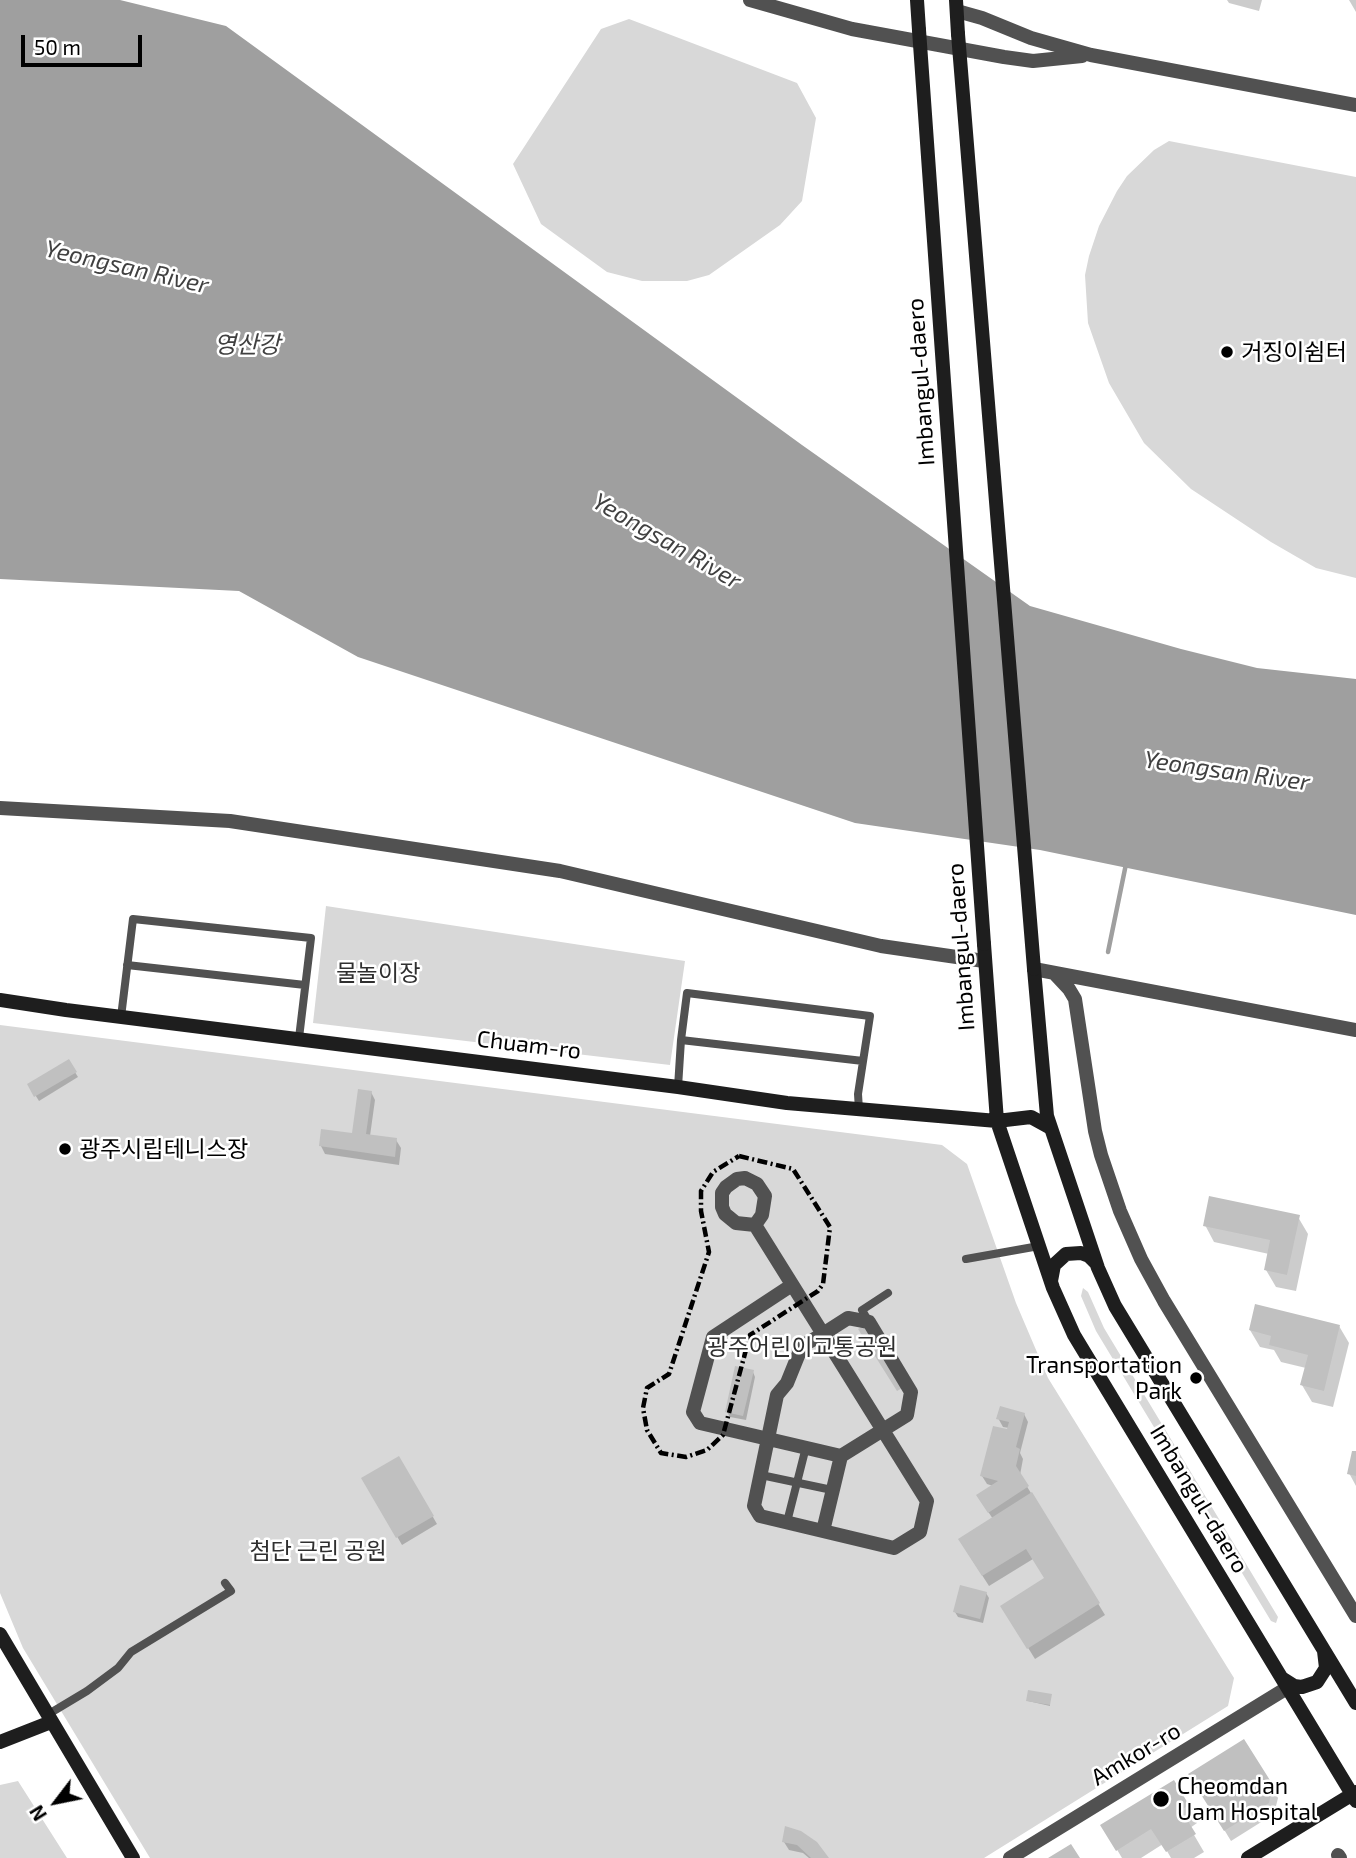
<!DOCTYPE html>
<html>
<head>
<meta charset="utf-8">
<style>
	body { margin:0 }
	#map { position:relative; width:1356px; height:1858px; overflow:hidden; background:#fff; font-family:"Exo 2",sans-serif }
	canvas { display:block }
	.north { position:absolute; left:21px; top:1767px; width:70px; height:70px; -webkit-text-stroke:5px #fff; paint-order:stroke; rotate:238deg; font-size:19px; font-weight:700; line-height:28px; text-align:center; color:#000 }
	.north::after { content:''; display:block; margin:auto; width:24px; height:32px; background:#000; clip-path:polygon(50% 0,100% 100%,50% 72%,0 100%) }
	.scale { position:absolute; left:21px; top:35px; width:121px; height:32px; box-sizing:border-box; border:4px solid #000; border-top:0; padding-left:9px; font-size:21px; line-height:24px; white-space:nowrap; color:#000; -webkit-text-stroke:5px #fff; paint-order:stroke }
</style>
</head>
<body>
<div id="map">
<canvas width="1356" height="1858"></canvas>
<div class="north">N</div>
<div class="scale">50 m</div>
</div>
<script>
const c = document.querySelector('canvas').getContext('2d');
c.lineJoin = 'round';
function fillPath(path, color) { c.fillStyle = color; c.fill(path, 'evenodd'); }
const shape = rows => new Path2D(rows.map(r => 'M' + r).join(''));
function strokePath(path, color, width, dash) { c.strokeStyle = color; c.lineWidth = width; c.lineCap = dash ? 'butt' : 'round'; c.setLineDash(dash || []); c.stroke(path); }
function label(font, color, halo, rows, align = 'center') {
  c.font = font + ' "Exo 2","Noto Sans KR",sans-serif'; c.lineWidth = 5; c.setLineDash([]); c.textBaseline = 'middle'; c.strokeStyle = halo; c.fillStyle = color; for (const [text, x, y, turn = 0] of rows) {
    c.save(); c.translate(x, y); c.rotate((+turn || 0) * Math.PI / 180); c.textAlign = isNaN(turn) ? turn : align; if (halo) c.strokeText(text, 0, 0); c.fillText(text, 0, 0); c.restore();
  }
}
fillPath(shape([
	[629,19,797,83,816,118,802,201,780,225,709,275,687,281,642,281,607,272,541,224,513,164,601,29],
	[1169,141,1356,177,1356,578,1316,568,1271,542,1191,489,1144,443,1109,383,1088,323,1085,275,1089,256,1099,226,1117,191,1127,176,1154,150],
	[326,906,685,961,670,1065,313,1023],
	[0,1025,942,1145,967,1164,1016,1303,1048,1378,1234,1678,1228,1706,984,1858,150,1858,23,1648,0,1593],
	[1083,1288,1088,1292,1104,1328,1278,1617,1276,1623,1271,1621,1096,1331,1081,1296],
	[18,1781,67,1858,0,1858,0,1785]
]), '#d8d8d8');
fillPath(shape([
	[0,0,120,0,226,26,802,445,1030,606,1181,649,1257,668,1356,679,1356,915,1040,850,855,823,358,657,239,591,0,579]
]), '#9f9f9f');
fillPath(shape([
	[1227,0,1262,0,1259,11,1229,3],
	[1349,0,1356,0,1356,12],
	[68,1061,78,1077,39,1101,29,1085],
	[371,1092,375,1100,370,1136,396,1140,401,1148,399,1165,325,1154,321,1146,353,1135],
	[1298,1217,1308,1234,1296,1291,1276,1287,1266,1270,1269,1254,1214,1242,1205,1225],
	[1339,1326,1349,1343,1333,1407,1312,1402,1302,1385,1306,1368,1281,1362,1274,1350,1260,1347,1250,1330],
	[753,1372,755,1377,746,1420,730,1417,727,1412],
	[1024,1414,1028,1422,1020,1453,1023,1459,1020,1475,1105,1615,1035,1659,1009,1617,1046,1579,1033,1559,989,1586,966,1550,993,1519,983,1504,993,1486,987,1484,982,1476,1009,1432,1009,1428,1003,1427,998,1418],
	[1356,1453,1356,1486,1349,1473],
	[399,1458,437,1524,402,1545,364,1479],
	[986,1593,989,1598,983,1623,958,1617,955,1612],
	[1050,1695,1050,1706,1028,1701],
	[1191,1775,1271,1786,1278,1798,1274,1814,1231,1841],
	[1173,1782,1197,1823,1190,1828,1204,1852,1194,1858,1171,1858,1163,1844,1141,1858,1122,1858,1103,1826],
	[800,1833,827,1858,809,1858,803,1853,789,1850,784,1842]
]), '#0003');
strokePath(shape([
	[1108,952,1126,864]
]), '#9f9f9f', 4.5);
fillPath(shape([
	[69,1059,77,1072,34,1097,27,1084],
	[358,1089,372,1091,366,1134,397,1138,395,1157,319,1146,321,1129,352,1133],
	[1209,1196,1300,1215,1287,1275,1264,1270,1270,1240,1203,1226],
	[1255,1304,1340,1325,1324,1391,1300,1385,1308,1355,1269,1345,1271,1336,1249,1330],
	[872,1321,911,1383,897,1391,858,1329],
	[735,1366,754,1370,743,1416,725,1412],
	[1000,1406,1025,1413,1016,1447,1020,1449,1016,1466,1029,1486,988,1513,976,1495,998,1481,980,1476,993,1426,1007,1429,1009,1422,996,1419],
	[1352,1451,1356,1451,1356,1476,1347,1474],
	[399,1456,434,1516,396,1538,361,1478],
	[1032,1492,1100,1603,1027,1649,1000,1606,1044,1578,1026,1549,982,1576,958,1539],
	[960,1585,987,1592,980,1619,953,1612],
	[1028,1690,1052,1694,1050,1705,1026,1701],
	[1244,1739,1273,1785,1269,1803,1224,1831,1188,1774],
	[1174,1780,1189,1805,1181,1810,1196,1834,1166,1852,1151,1829,1116,1851,1100,1825],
	[785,1826,801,1831,817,1842,829,1858,811,1858,797,1845,782,1842],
	[1071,1844,1080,1858,1048,1858]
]), '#c0c0c0');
strokePath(shape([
	[127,965,305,985],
	[121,1017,133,919,311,938,299,1038],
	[681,1040,863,1061],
	[678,1087,681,1040,687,993,870,1016,858,1094,859,1110],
	[966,1259,1039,1246],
	[869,1322,862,1310,888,1293],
	[761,1475,832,1490],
	[787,1522,806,1447],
	[47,1715,87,1691,118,1668,131,1652,231,1591,225,1583]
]), '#515151', 8);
strokePath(shape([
	[750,0,852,29,1004,57,1033,61,1082,56],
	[957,11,982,18,1031,38,1091,55,1356,105],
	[0,808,230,821,560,871,881,946,984,961],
	[1034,969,1356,1030],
	[1054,973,1069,989,1075,999,1095,1131,1101,1155,1120,1211,1141,1259,1164,1301,1356,1616],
	[745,1178,757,1184,765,1196,762,1215,755,1225,736,1223,725,1214,722,1207,722,1193,726,1187,737,1179,745,1178],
	[755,1225,823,1334,848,1318,869,1322,911,1392,907,1415,841,1456,700,1423,693,1412,713,1337,792,1285],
	[823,1334,927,1501,920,1532,894,1548,760,1516,754,1506,777,1395,787,1383,802,1346,823,1334],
	[823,1531,841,1456],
	[1338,1855,1340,1858],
	[1010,1858,1287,1688]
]), '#515151', 14);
strokePath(shape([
	[917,0,919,30],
	[956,0,958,34],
	[984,944,997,1121,1053,1288,1074,1335,1356,1801],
	[1034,969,1047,1116,1098,1268,1115,1306,1356,1703],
	[0,1000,66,1010,678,1087,787,1103,997,1121,1031,1117,1051,1128],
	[1051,1281,1054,1265,1066,1254,1081,1253,1089,1256,1096,1263],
	[0,1634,133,1858],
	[1283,1679,1294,1686,1302,1687,1317,1682,1326,1668,1324,1651],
	[0,1742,51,1722],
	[1248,1858,1356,1792]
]), '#1e1e1e', 14);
strokePath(shape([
	[739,1156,793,1169,830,1227,823,1284,818,1291,750,1335,723,1435,707,1450,686,1457,661,1453,647,1430,643,1408,647,1388,669,1374,709,1252,701,1211,701,1191,713,1172,739,1156]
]), '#000', 4.5, [10, 3.5, 2, 3.5]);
strokePath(shape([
	[919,30,984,944],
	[958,34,1034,969]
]), '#1e1e1e', 14);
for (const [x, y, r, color] of [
	[1227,352,7,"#000"],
	[65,1149,7,"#000"],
	[1196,1378,7,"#000"],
	[1161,1799,9,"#000"]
]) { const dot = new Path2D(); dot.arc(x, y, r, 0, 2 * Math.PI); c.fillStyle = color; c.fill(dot); strokePath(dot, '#fff', 2.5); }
label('23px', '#000', '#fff', [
	["거징이쉼터",1241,352],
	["광주시립테니스장",79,1149],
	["Transportation",1182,1365,"right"],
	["Park",1182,1391,"right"],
	["Cheomdan",1177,1786],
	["Uam Hospital",1177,1812]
], 'left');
label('23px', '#000', '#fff', [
	["Imbangul-daero",921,382,-94],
	["Imbangul-daero",961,947,-94],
	["Chuam-ro",529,1045,7],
	["Imbangul-daero",1199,1499,59],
	["Amkor-ro",1136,1754,-31]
]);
label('23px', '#2f2f2f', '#fff', [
	["물놀이장",378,973],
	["광주어린이교통공원",802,1347],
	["첨단 근린 공원",318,1551]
]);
label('italic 24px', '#404040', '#fff', [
	["Yeongsan River",127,267,13],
	["영산강",247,345],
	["Yeongsan River",667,541,30],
	["Yeongsan River",1227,771,8]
]);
</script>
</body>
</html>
